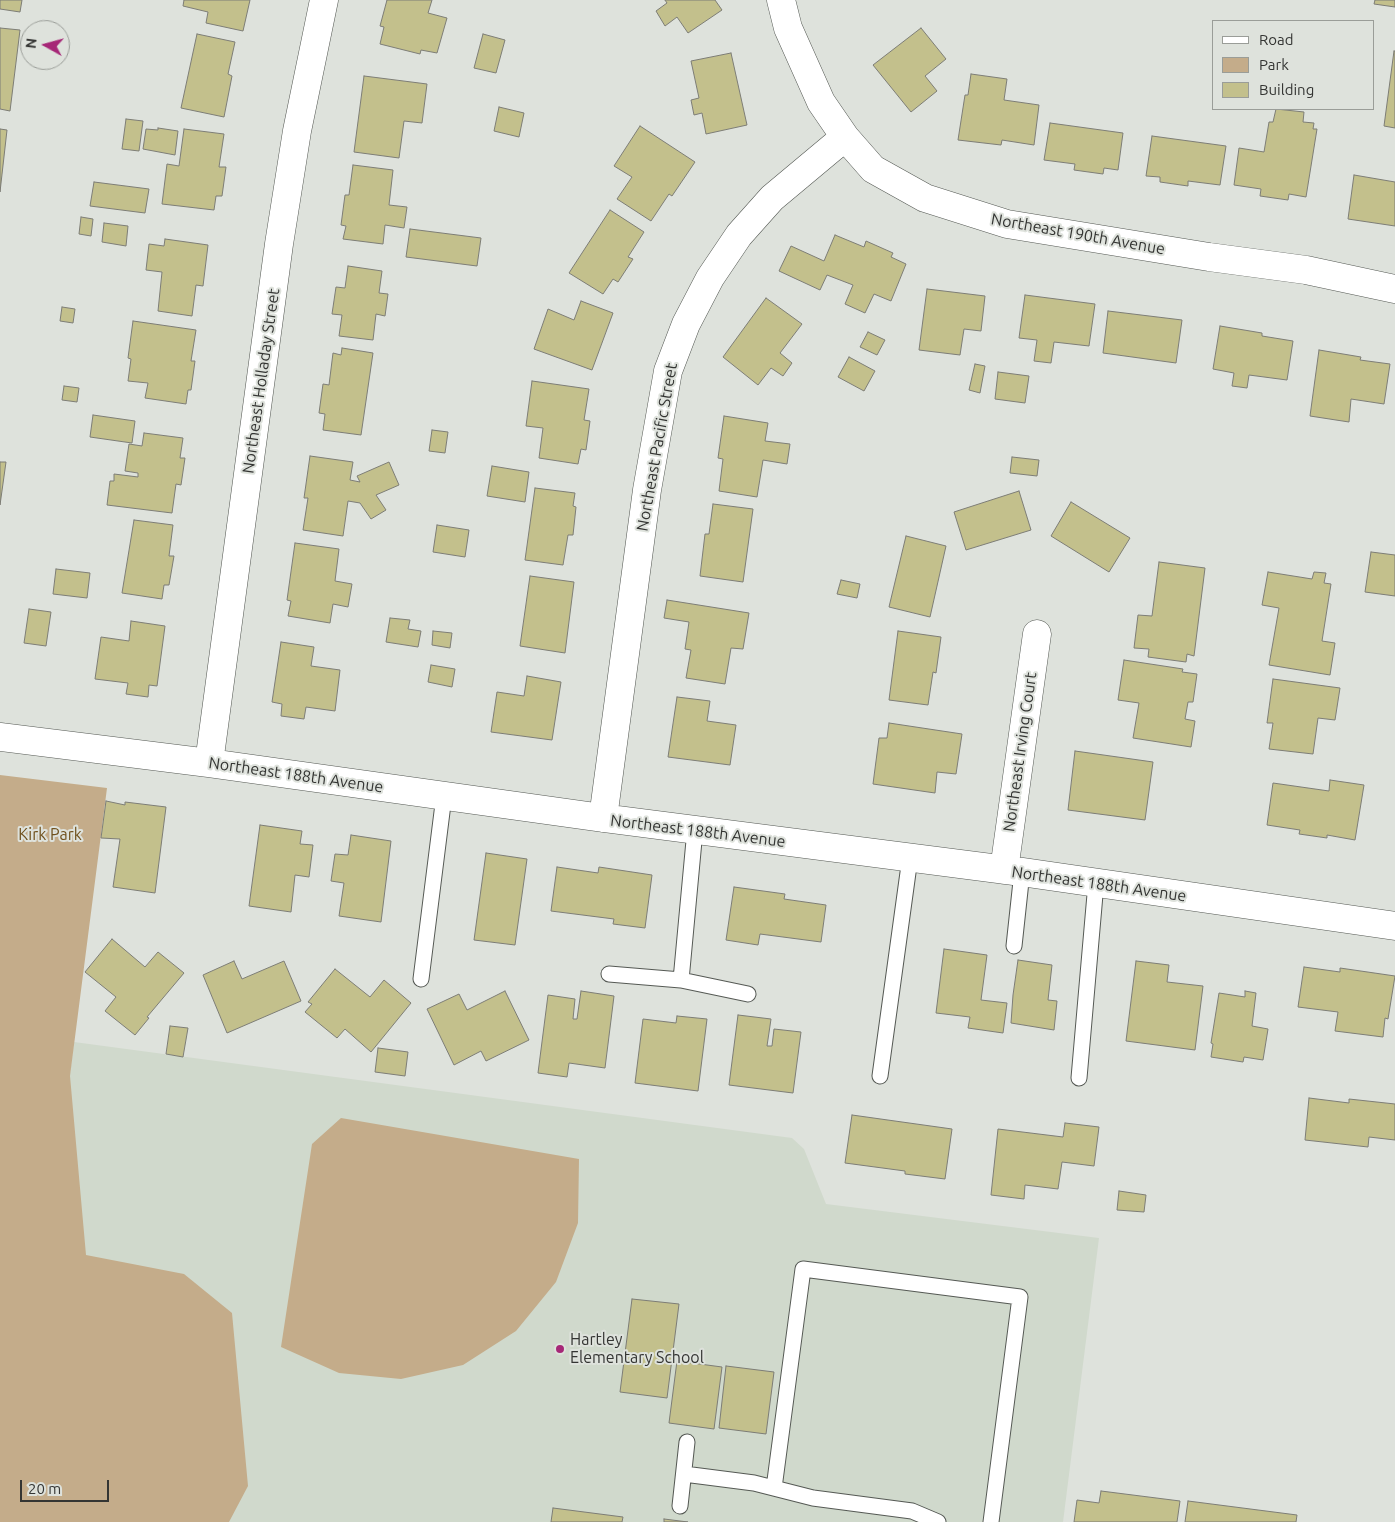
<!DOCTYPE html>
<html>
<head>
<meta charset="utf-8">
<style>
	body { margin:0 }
	#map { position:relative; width:1395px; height:1522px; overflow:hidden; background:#dee2dc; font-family:Ubuntu,sans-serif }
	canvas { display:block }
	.legend { position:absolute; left:1212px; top:20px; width:162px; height:90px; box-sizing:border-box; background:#dee2dc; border:1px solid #9a9d98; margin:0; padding:6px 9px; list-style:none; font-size:15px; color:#343533 }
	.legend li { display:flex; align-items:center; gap:10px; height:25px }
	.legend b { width:25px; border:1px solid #9a9d98 }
	.north { position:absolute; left:20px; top:20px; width:50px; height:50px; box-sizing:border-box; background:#dee2dc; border:1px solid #9a9d98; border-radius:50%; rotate:277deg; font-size:14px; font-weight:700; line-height:20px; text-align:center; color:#343533 }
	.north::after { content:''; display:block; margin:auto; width:18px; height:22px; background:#a62777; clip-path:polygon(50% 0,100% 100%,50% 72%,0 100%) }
	.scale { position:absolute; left:20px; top:1480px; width:89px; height:22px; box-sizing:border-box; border:2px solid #343533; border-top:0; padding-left:6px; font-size:15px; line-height:18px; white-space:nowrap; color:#343533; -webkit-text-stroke:4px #dee2dc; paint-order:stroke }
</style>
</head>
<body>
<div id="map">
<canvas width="1395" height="1522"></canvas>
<ul class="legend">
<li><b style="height:6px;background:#fff"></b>Road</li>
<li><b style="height:14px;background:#c4ac8a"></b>Park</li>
<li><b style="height:14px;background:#c3c08c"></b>Building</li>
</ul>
<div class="north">N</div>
<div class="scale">20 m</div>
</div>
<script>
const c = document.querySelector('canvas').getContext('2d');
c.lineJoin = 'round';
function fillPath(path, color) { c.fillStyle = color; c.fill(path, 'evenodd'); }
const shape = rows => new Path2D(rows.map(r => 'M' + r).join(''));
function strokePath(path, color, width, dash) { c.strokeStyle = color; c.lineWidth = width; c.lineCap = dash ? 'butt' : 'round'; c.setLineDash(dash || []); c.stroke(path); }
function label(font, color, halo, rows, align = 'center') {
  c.font = font + ' Ubuntu,sans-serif'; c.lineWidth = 4; c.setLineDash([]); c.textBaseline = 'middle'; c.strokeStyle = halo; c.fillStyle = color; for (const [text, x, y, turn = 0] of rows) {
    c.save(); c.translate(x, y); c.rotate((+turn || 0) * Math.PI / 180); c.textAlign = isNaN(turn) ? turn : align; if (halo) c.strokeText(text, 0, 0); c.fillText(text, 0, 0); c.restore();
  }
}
fillPath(shape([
	[74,1042,792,1138,804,1149,826,1204,1099,1238,1063,1522,13,1522]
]), '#d0d9cc');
fillPath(shape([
	[0,775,107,788,70,1076,86,1255,184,1274,232,1313,248,1486,229,1522,0,1522],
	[341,1118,579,1159,578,1223,556,1282,516,1331,463,1365,401,1379,339,1373,281,1347,312,1144]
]), '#c4ac8a');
const building = shape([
	[0,0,22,0,20,12,0,9,0,0],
	[184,0,250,0,243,31,206,23,208,12,183,6,184,0],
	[387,0,432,0,428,13,447,18,437,53,421,50,420,54,380,44,384,27,380,26,387,0],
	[665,0,715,0,722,10,688,33,677,17,665,26,656,11,667,3,665,0],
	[1375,0,1395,0,1395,7,1374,4,1375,0],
	[0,28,20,30,10,111,0,109,0,28],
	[921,28,946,59,925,76,937,91,911,112,873,65,921,28],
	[197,34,235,42,228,74,232,76,224,117,181,108,197,34],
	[483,34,505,40,496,73,474,68,483,34],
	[1394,51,1395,51,1395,128,1384,126,1394,51],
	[731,53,747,125,706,134,702,113,694,115,691,100,699,98,691,61,731,53],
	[971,74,1007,79,1004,100,1039,105,1034,145,1002,140,1001,145,958,140,965,95,968,95,971,74],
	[364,76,427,84,422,123,404,121,399,158,354,152,364,76],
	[499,107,524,113,519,137,494,131,499,107],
	[1276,109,1304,112,1303,122,1314,123,1313,129,1317,129,1306,197,1289,194,1288,200,1260,196,1261,189,1234,185,1239,148,1264,152,1269,122,1273,122,1276,109],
	[126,119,143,121,139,151,122,149,126,119],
	[1050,123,1123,133,1118,170,1104,168,1103,174,1074,170,1075,164,1044,160,1050,123],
	[640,126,695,162,672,196,669,194,651,221,617,199,632,177,614,166,640,126],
	[158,128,178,131,175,155,143,149,146,129,158,130,158,128],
	[0,129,7,130,0,192,0,129],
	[184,129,224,134,219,167,226,167,222,196,216,196,214,210,162,204,167,164,179,166,184,129],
	[1152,136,1226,146,1220,185,1188,181,1188,186,1160,182,1160,177,1146,176,1152,136],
	[353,165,393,170,389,205,407,207,404,228,385,225,383,244,343,239,346,226,341,225,345,195,349,195,353,165],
	[1354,175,1395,182,1395,226,1348,219,1354,175],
	[94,182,149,189,145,213,90,206,94,182],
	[610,210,644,232,628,257,633,259,618,282,613,279,603,294,569,273,610,210],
	[81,217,93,219,91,236,79,234,81,217],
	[104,223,128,226,126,246,102,242,104,223],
	[410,229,481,238,477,266,406,257,410,229],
	[835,235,864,247,866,241,893,253,891,257,906,264,891,301,874,294,865,313,845,304,853,285,827,275,820,290,779,271,791,246,824,261,835,235],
	[165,239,208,245,203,286,196,285,192,316,158,311,162,272,146,270,149,244,164,246,165,239],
	[348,266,382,271,379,293,388,294,385,316,376,314,373,340,339,336,342,315,332,314,336,287,345,288,348,266],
	[927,289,985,296,981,331,964,329,960,355,919,350,927,289],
	[1025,295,1095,304,1089,346,1054,342,1051,363,1034,361,1037,340,1019,338,1025,295],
	[766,298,802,324,780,353,792,363,783,376,771,368,758,385,723,357,766,298],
	[581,301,613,313,592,370,534,349,548,309,574,320,581,301],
	[62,307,75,309,73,323,60,321,62,307],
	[1108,311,1182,320,1176,363,1103,353,1108,311],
	[133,321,196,330,191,361,195,361,191,390,188,390,186,404,145,398,148,383,128,381,131,359,128,358,133,321],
	[1220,326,1262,333,1262,336,1293,341,1287,380,1249,375,1247,388,1232,386,1234,373,1213,369,1220,326],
	[868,332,885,340,877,355,860,347,868,332],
	[342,348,373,353,361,435,323,430,325,414,319,413,323,384,329,385,333,353,341,355,342,348],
	[1319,350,1361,357,1360,360,1390,364,1384,404,1351,399,1349,422,1310,416,1319,350],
	[849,357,875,371,864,391,838,377,849,357],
	[975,364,985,366,980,393,969,390,975,364],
	[998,372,1029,376,1025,403,995,399,998,372],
	[532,381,589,389,584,420,590,421,586,450,581,449,578,464,539,458,543,428,526,426,532,381],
	[64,386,79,388,77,402,62,400,64,386],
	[93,415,135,421,132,443,90,437,93,415],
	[724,416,768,423,765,441,790,444,787,464,763,460,757,497,719,491,723,459,718,458,724,416],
	[432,430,448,432,445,453,429,451,432,430],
	[144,433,183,438,180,458,185,458,181,485,176,484,172,513,107,505,110,481,114,481,114,474,138,477,138,473,125,471,129,444,142,446,144,433],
	[310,456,353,462,350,480,360,482,357,476,389,462,399,485,376,495,386,510,371,519,360,503,348,501,343,536,303,530,308,498,304,498,310,456],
	[1012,457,1039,460,1037,476,1010,473,1012,457],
	[0,462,6,462,0,505,0,462],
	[492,466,529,472,525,502,487,496,492,466],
	[535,488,575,493,573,506,576,507,573,535,568,535,563,565,525,560,535,488],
	[1019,491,1031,530,966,550,954,512,1019,491],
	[1071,502,1130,538,1109,572,1051,536,1071,502],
	[713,504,753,509,743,582,700,576,705,534,709,534,713,504],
	[134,520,173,525,169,556,174,556,169,585,164,585,162,599,122,593,134,520],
	[437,525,469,530,465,557,433,552,437,525],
	[906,536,946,546,930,617,889,607,906,536],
	[295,543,339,549,335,581,352,584,348,607,333,604,330,623,288,616,291,601,287,600,295,543],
	[1371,552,1395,555,1395,596,1365,592,1371,552],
	[1159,562,1205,568,1194,656,1187,654,1186,662,1148,657,1149,649,1134,648,1138,615,1152,616,1159,562],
	[56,569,90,573,87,598,53,594,56,569],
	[1268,572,1312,579,1314,572,1326,573,1324,583,1331,584,1322,641,1335,643,1330,675,1269,665,1279,608,1262,605,1268,572],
	[530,576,574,582,565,653,520,646,530,576],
	[841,580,860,584,857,598,837,594,841,580],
	[667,600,749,613,743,649,731,648,725,684,686,678,691,650,685,649,689,622,664,618,667,600],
	[29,609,51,612,46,646,24,643,29,609],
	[390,618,410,620,408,629,421,631,418,647,386,642,390,618],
	[131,621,165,626,157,686,149,685,148,697,126,694,128,683,95,679,101,637,129,641,131,621],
	[433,631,452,633,450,648,432,645,433,631],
	[898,631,941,637,936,673,933,672,928,705,889,700,898,631],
	[281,642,314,647,311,666,340,670,335,711,306,707,304,719,281,716,282,704,272,702,281,642],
	[1124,660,1183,669,1182,672,1197,674,1193,702,1188,702,1185,719,1195,721,1191,747,1133,738,1139,703,1118,700,1124,660],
	[431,665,455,669,452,687,428,682,431,665],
	[527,676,561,682,552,740,491,732,497,692,524,696,527,676],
	[1273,679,1340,688,1335,720,1318,718,1313,754,1269,749,1273,723,1267,723,1273,679],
	[677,697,710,701,707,721,736,725,730,765,668,757,677,697],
	[889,723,962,734,956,774,937,772,935,793,873,784,879,738,887,738,889,723],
	[1075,751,1153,762,1145,820,1068,810,1075,751],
	[1330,780,1364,785,1355,840,1327,835,1327,838,1299,834,1300,830,1267,825,1273,783,1329,791,1330,780],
	[106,801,125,805,125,802,166,807,155,893,113,887,120,839,101,838,106,801],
	[260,825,302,831,300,844,313,845,309,877,295,875,291,912,249,906,260,825],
	[351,835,391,841,381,922,339,916,344,883,331,881,335,854,348,855,351,835],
	[486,853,527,859,515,945,474,940,486,853],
	[557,867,598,873,599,867,652,875,645,928,613,924,614,919,551,911,557,867],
	[734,887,785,894,784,899,826,905,821,942,760,934,758,945,726,940,734,887],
	[112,939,145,967,158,952,184,973,147,1017,149,1018,135,1035,105,1011,116,997,85,972,112,939],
	[944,949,987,955,981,1000,1007,1003,1003,1033,968,1028,970,1017,936,1013,944,949],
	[1018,960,1052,965,1048,1000,1057,1001,1054,1030,1011,1023,1013,995,1018,960],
	[234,961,242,979,284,961,301,1001,227,1033,203,975,234,961],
	[1136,961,1169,965,1167,982,1203,986,1195,1050,1126,1041,1136,961],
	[1304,967,1340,972,1340,968,1395,976,1388,1019,1385,1018,1383,1037,1335,1031,1338,1012,1298,1007,1304,967],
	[335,969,370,997,384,980,411,1003,371,1052,345,1029,337,1038,305,1012,312,1004,308,1002,335,969],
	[505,991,529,1040,486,1061,481,1051,454,1065,427,1009,459,994,467,1010,505,991],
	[581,991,614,996,605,1068,569,1063,567,1077,538,1073,548,995,575,999,573,1019,577,1019,581,991],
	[1245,991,1256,993,1252,1026,1268,1029,1263,1060,1244,1057,1243,1062,1211,1057,1213,1044,1211,1043,1219,993,1245,997,1245,991],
	[738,1015,771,1019,767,1046,772,1046,774,1029,801,1032,793,1093,729,1085,738,1015],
	[677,1016,707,1019,698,1091,635,1083,643,1019,676,1023,677,1016],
	[170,1026,188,1028,183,1057,166,1054,170,1026],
	[378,1048,408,1052,405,1076,375,1072,378,1048],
	[1309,1098,1349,1103,1349,1099,1395,1104,1395,1140,1369,1137,1368,1147,1305,1140,1309,1098],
	[852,1115,952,1129,945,1179,905,1174,905,1171,845,1163,852,1115],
	[1065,1123,1099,1127,1094,1166,1062,1162,1058,1189,1025,1185,1024,1199,991,1195,998,1129,1063,1137,1065,1123],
	[1119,1191,1146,1195,1144,1212,1117,1210,1119,1191],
	[632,1299,679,1304,667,1398,620,1392,632,1299],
	[677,1361,722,1367,714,1429,669,1423,677,1361],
	[726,1366,774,1372,766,1434,719,1428,726,1366],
	[1101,1491,1180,1501,1177,1522,1074,1522,1077,1500,1099,1503,1101,1491],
	[1188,1501,1297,1515,1296,1522,1185,1522,1188,1501],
	[553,1508,623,1517,622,1522,551,1522,553,1508],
	[664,1519,688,1522,664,1522,664,1519]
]);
fillPath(building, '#c3c08c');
strokePath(building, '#7d7d76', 1);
const service = shape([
	[1014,946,1022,872],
	[609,974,681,980,695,830],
	[421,979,444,796],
	[681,980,748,994],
	[880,1076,910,858],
	[1079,1078,1096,883],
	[684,1474,754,1483,813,1498,912,1511,938,1522],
	[774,1488,803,1269,1020,1297,991,1522],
	[680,1506,687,1442]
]);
const minor = shape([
	[781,0,788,28,821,102,845,137,873,169,925,198,1007,224,1209,257,1306,270,1395,289],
	[0,737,209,763,603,818,1022,872,1395,926],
	[209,763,279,244,297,131,324,0],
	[603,818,647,490,668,371,686,324,710,278,739,235,772,198,845,137],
	[1004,870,1037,634]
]);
strokePath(service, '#555954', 17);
strokePath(minor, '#555954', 29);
strokePath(service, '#fff', 15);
strokePath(minor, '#fff', 28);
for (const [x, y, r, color] of [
	[560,1349,5,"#a62777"]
]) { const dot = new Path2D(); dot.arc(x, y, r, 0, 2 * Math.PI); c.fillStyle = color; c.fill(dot); strokePath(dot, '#dee2dc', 2); }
label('16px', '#343533', '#dee2dc', [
	["Northeast 190th Avenue",1078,234,10],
	["Northeast Holladay Street",261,381,-82],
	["Northeast Pacific Street",657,447,-80],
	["Northeast Irving Court",1020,752,-82],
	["Northeast 188th Avenue",296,775,8],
	["Northeast 188th Avenue",698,831,7],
	["Northeast 188th Avenue",1099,884,8]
]);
label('16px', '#6f501c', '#dee2dc', [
	["Kirk Park",50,835]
]);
label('16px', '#343533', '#dee2dc', [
	["Hartley",570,1340],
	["Elementary School",570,1358]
], 'left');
</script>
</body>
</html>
